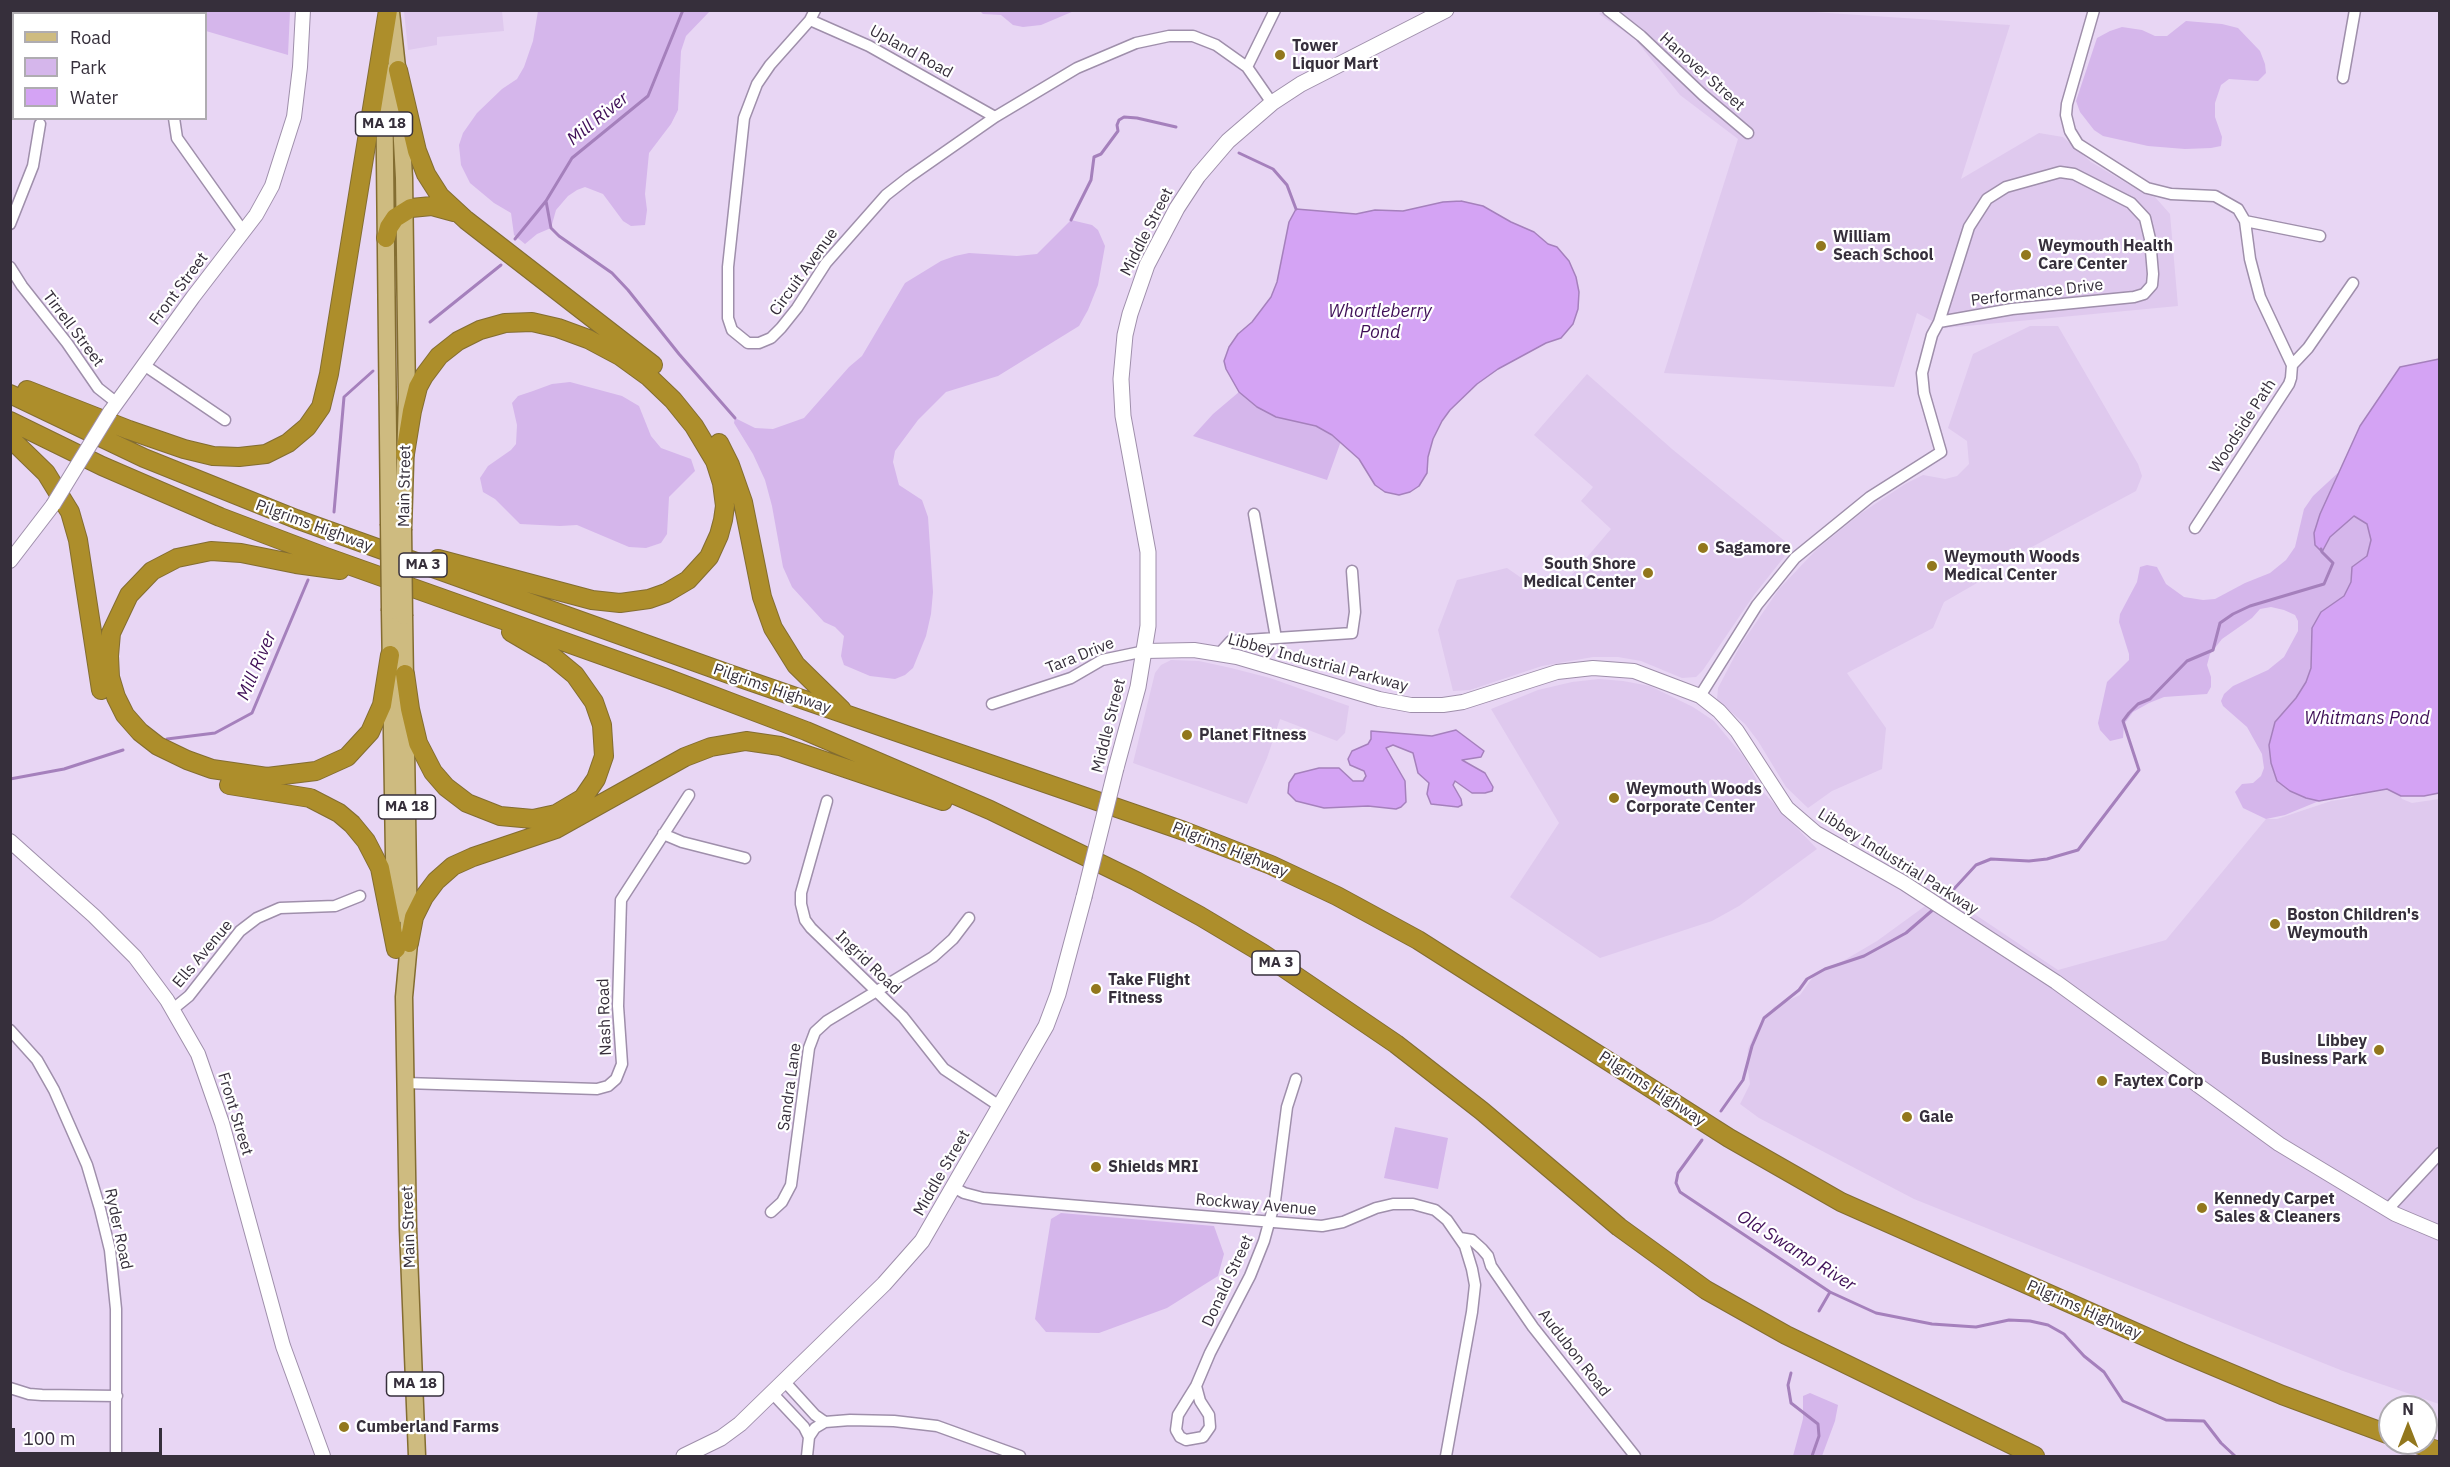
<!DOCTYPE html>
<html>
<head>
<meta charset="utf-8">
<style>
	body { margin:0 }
	#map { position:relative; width:2450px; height:1467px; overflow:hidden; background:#e8d6f4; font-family:"IBM Plex Sans",sans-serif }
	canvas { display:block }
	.frame { position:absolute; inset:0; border:12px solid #362f3b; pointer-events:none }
	.legend { position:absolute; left:12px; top:12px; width:195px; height:108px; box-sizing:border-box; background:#fff; border:2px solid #afacb1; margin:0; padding:8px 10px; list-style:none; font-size:18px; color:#362f3b }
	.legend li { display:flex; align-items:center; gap:12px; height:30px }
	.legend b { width:30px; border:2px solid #afacb1 }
	.north { position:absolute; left:2378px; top:1395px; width:60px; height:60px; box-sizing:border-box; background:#fff; border:2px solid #afacb1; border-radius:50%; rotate:0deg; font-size:16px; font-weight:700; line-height:24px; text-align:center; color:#362f3b }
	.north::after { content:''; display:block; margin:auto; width:21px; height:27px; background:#92771d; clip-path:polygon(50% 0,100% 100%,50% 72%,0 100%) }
	.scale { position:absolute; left:12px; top:1428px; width:150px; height:27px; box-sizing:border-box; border:3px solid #362f3b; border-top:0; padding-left:8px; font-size:18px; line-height:21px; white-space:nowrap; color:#362f3b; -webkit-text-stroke:4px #fff; paint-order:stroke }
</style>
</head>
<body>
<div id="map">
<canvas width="2450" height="1467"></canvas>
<div class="frame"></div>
<ul class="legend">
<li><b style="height:8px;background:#cebb80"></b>Road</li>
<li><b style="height:16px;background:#d5b6eb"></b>Park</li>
<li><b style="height:16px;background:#d4a3f4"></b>Water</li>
</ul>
<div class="north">N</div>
<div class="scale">100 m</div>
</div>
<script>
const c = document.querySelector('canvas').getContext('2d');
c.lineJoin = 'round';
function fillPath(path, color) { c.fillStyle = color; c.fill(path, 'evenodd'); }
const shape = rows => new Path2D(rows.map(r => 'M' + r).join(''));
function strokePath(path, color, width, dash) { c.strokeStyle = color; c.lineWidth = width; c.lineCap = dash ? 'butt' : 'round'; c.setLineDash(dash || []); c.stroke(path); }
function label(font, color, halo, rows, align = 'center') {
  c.font = font + ' "IBM Plex Sans",sans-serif'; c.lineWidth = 4.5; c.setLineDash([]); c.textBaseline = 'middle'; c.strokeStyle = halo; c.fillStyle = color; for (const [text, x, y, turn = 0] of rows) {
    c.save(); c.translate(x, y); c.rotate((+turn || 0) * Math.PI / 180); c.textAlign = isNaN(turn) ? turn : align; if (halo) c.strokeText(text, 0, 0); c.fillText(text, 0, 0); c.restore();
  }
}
fillPath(shape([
	[1603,10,1783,10,2010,25,1961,179,2039,133,2063,137,2091,162,2145,194,2155,197,2170,214,2178,306,1945,328,1917,313,1894,387,1664,373,1738,139,1680,95,1635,39,1599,14],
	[404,11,502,11,504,31,437,37,437,45,408,50],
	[2030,326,2058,326,2138,464,2142,476,2136,491,2004,562,2003,568,1944,602,1933,628,1847,673,1886,728,1882,769,1832,791,1808,808,1786,787,1758,741,1745,724,1717,700,1718,688,1740,646,1779,589,1816,550,1860,514,1905,484,1923,475,1945,479,1957,476,1969,464,1967,441,1948,428,1973,354],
	[1587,374,1672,449,1792,547,1754,595,1703,670,1696,677,1682,678,1641,661,1618,657,1593,657,1542,666,1470,690,1453,691,1438,630,1457,580,1507,568,1533,586,1570,577,1611,529,1581,501,1593,487,1534,435],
	[1171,660,1199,661,1231,668,1270,678,1349,706,1345,733,1337,741,1280,719,1267,758,1247,804,1133,763,1155,673,1161,665],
	[1599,679,1623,681,1650,686,1693,707,1714,721,1744,757,1764,793,1817,849,1739,906,1712,921,1600,958,1510,897,1559,823,1491,709,1538,690,1572,682],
	[2374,787,2394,787,2402,799,2412,803,2439,799,2439,1404,2343,1371,1914,1199,1759,1118,1740,1104,1750,1084,1747,1063,1748,1049,1756,1031,1774,1007,1800,995,1815,974,1843,961,1877,941,1943,893,2058,970,2166,940,2266,819,2277,819,2331,801,2350,798]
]), '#dfc9ee');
fillPath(shape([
	[150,10,290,11,288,55,206,31,206,14,149,13],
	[538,11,710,11,686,36,681,51,678,110,671,124,649,153,645,194,647,210,645,225,631,226,623,221,603,194,585,187,577,190,568,196,556,210,551,228,537,234,525,244,514,235,511,213,494,203,470,183,461,165,459,145,463,133,477,113,502,89,517,79,524,67,533,41],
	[980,11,1074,11,1041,25,1023,27,1013,25,1001,15,983,14],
	[2186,21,2222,24,2238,28,2260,51,2265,64,2266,73,2258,81,2229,79,2221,85,2215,103,2215,117,2222,137,2221,146,2211,148,2185,149,2148,146,2103,136,2094,130,2080,112,2076,101,2097,38,2110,31,2122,27,2142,30,2155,36,2167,36],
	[1071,220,1092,225,1098,230,1105,246,1098,285,1088,310,1079,326,998,376,946,392,918,420,895,451,893,462,899,485,922,500,928,517,933,592,931,614,926,636,913,668,905,675,895,679,870,676,844,665,841,656,844,636,835,627,824,622,792,587,783,567,772,506,765,480,753,454,734,423,735,418,755,428,773,429,804,418,849,367,862,356,905,283,941,261,955,256,969,253,1017,256,1037,254],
	[570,382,622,396,639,406,651,436,661,448,691,459,695,471,669,497,667,534,661,543,646,548,629,547,577,525,560,526,520,524,495,499,483,492,480,478,488,466,511,450,516,444,517,425,512,403,518,396,533,391,552,384],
	[1239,392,1297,421,1316,426,1341,441,1327,480,1193,436,1213,414],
	[2340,471,2320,514,2322,552,2330,537,2353,516,2367,524,2371,540,2367,556,2352,567,2351,582,2343,597,2321,612,2312,628,2311,668,2306,682,2296,698,2275,722,2306,798,2319,801,2285,815,2266,819,2243,808,2235,792,2242,784,2253,783,2261,776,2264,768,2262,754,2247,727,2223,706,2221,701,2224,694,2233,686,2268,670,2284,657,2298,631,2298,621,2295,615,2284,610,2271,607,2260,609,2252,618,2222,639,2210,654,2207,665,2211,677,2211,687,2207,694,2164,697,2149,703,2133,712,2124,724,2123,738,2110,741,2100,730,2098,723,2107,682,2129,660,2129,654,2119,622,2120,614,2137,582,2140,567,2147,565,2157,567,2166,584,2184,597,2203,600,2215,599,2245,583,2270,573,2286,560,2295,547,2304,509,2313,496],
	[1395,1127,1448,1138,1438,1189,1384,1178],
	[1061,1213,1214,1226,1224,1254,1218,1276,1167,1308,1099,1333,1046,1332,1035,1319,1051,1219],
	[1810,1393,1838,1405,1835,1421,1822,1456,1793,1456,1803,1419,1803,1396]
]), '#d5b6eb');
const water = shape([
	[1461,201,1483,206,1511,222,1534,232,1548,244,1557,247,1569,261,1576,277,1579,292,1578,309,1573,324,1561,338,1546,343,1498,369,1477,384,1450,410,1442,421,1433,439,1428,457,1427,473,1419,486,1410,492,1399,495,1385,492,1375,485,1359,459,1332,435,1316,426,1276,417,1257,407,1239,392,1226,369,1224,361,1229,347,1238,334,1252,322,1271,297,1277,282,1289,222,1296,209,1356,214,1375,210,1403,211,1443,202,1461,201],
	[2439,359,2439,793,2424,796,2401,796,2387,789,2319,801,2306,798,2290,791,2277,781,2271,763,2269,745,2275,722,2296,698,2306,682,2311,668,2312,628,2321,612,2344,596,2351,582,2352,567,2367,556,2371,540,2367,524,2354,516,2330,537,2322,552,2315,545,2314,533,2320,514,2360,426,2400,367,2439,359],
	[1456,730,1484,751,1481,757,1462,760,1485,773,1493,787,1492,791,1485,793,1472,793,1455,781,1453,785,1461,799,1462,805,1458,807,1431,804,1427,794,1429,783,1418,773,1413,753,1393,745,1386,748,1405,781,1406,802,1401,807,1396,809,1368,806,1324,808,1296,801,1288,793,1289,783,1295,774,1319,768,1339,768,1353,781,1363,781,1366,776,1364,771,1350,765,1348,759,1352,751,1368,744,1371,739,1371,731,1432,736,1456,730]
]);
fillPath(water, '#d4a3f4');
strokePath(water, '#a580bc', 1.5);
strokePath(shape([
	[1239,153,1273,169,1287,185,1296,209],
	[546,201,551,228,559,236,612,273,628,290,679,354,735,418],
	[1071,220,1091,180,1094,157,1101,154,1118,131,1117,125,1119,120,1124,117,1137,118,1176,127],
	[515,239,546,201,572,158,648,96,683,10],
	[430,322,501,265],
	[334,512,344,397,373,371],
	[167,739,215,733,252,713,308,580],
	[10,779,64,769,123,750],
	[1942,902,1976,865,1991,859,2029,861,2047,859,2078,850,2139,770,2123,721,2129,713,2138,704,2150,699,2187,661,2213,650,2220,623,2233,614,2250,606,2324,584,2333,563,2322,552,2321,549],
	[1721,1111,1743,1080,1752,1046,1764,1018,1799,990,1807,979,1825,969,1864,956,1906,933,1935,908],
	[1702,1140,1678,1173,1676,1183,1680,1192,1830,1292,1876,1313,1932,1324,1976,1327,2009,1320,2030,1321,2048,1325,2064,1334,2084,1356,2104,1372,2123,1401,2166,1420,2204,1421,2221,1443,2235,1456],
	[1819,1311,1830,1292],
	[1791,1373,1788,1385,1791,1403,1818,1424,1819,1436,1812,1456]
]), '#a580bc', 3);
const minor = shape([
	[815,10,810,20,770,65,757,84,744,118,728,267,728,318,732,330,748,343,759,343,771,338,781,328,797,308,826,263,886,195,909,177,995,117,1077,68,1136,43,1169,36,1193,36,1216,45,1247,67,1272,103],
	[1608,10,1641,36,1703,95,1748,133],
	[2094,10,2067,104,2066,115,2070,131,2078,144,2147,188,2171,194,2215,196,2238,209,2245,221,2250,259,2260,297,2292,365,2291,378,2289,384,2195,528],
	[810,20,869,46,995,117],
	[1247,67,1275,10],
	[2343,78,2355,10],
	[174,118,177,138,243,231],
	[2245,221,2320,236],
	[10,224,33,166,40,124],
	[10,267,22,286,67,343,98,388,117,403],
	[144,365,225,420],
	[2292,365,2308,348,2353,283],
	[1254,514,1276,638],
	[1220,653,1231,641,1352,633,1355,612,1352,571],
	[1700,696,1757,605,1795,558,1870,497,1941,452,1924,393,1922,373,1932,335,1939,322,1969,227,1987,199,2006,187,2060,172,2074,174,2131,203,2145,218,2150,239,2153,274,2152,285,2144,294,2134,297,2012,309,1939,322],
	[992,704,1071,678,1102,660,1145,651],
	[827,801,801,893,801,904,805,920,811,928,903,1017,944,1069,1001,1107],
	[663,834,682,842,745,858],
	[173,1009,189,996,240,931,257,918,280,908,335,906,360,896],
	[10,1030,37,1060,54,1090,87,1165,100,1209,110,1250,116,1309,116,1456],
	[405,1083,597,1089,608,1086,616,1079,622,1064,618,1006,621,900,689,795],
	[955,1188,964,1193,983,1198,1322,1226,1343,1222,1376,1208,1393,1204,1413,1204,1435,1210,1447,1220,1465,1246,1472,1269,1475,1285,1472,1312,1446,1456],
	[2388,1209,2440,1153],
	[771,1212,782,1202,791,1185,809,1048,815,1032,827,1021,933,957,953,939,969,918],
	[1460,1238,1472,1240,1482,1249,1488,1256,1491,1266,1533,1327,1635,1456],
	[785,1382,815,1415,825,1422],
	[1196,1386,1200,1401,1209,1415,1210,1427,1203,1437,1186,1440,1180,1437,1176,1430,1178,1415,1196,1386,1210,1353,1250,1276,1264,1241,1275,1201,1287,1107,1296,1079],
	[10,1388,29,1394,42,1395,117,1396],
	[773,1394,804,1427,809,1437],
	[807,1456,809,1437,815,1428,825,1422,850,1420,894,1421,937,1426,1020,1456]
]);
const tertiary = shape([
	[110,412,193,297,256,215,272,186,294,117,300,67,303,10],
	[10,561,53,505],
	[1145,651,1194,650,1237,657,1379,699,1411,705,1443,705,1463,702,1557,672,1593,668,1634,671,1700,696,1719,711,1737,731,1787,808,1816,833,1904,883,2056,982,2279,1144,2395,1214,2440,1233],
	[10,841,94,916,135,957,167,1000,198,1054,222,1123,283,1346,323,1456]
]);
const secondary = shape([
	[1116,768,1138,687,1148,626,1148,552,1123,416,1121,379,1125,335,1130,314,1147,265,1177,208,1198,176,1228,141,1272,103,1301,84,1446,10],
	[684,1456,721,1438,740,1424,884,1284,922,1241,1046,1026,1058,994,1084,897]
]);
const primary = shape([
	[391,12,399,86,404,178,407,398,403,529],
	[384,71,389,524],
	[390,611,395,916],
	[404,616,409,943,404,997,408,1229,417,1456]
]);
const motorway = shape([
	[398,70,417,151,426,174,440,196,466,220,653,365],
	[386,238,389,227,395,218,411,208,432,206,454,212],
	[27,390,129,430,184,449,213,456,239,457,266,454,288,443,307,427,321,407,329,374,388,10],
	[10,394,144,458,296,519,729,674,1184,831,1271,865,1337,896,1418,940,1729,1138,1841,1202,2180,1352,2282,1395,2390,1435],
	[10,421,102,466,220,517,323,556,669,679,806,731,990,810,1136,881,1200,916,1262,953,1396,1044,1482,1111,1619,1227,1706,1290,1786,1335,2035,1456],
	[10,438,46,473,70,512,78,540,101,690],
	[719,443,730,465,743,502,762,597,773,628,796,665,842,710],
	[405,454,412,411,418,387,424,376,439,356,458,341,480,330,505,323,532,322,558,328,588,339,620,356,649,377,673,400,694,426,715,461,722,483,725,506,723,520,719,535,709,557,688,580,666,593,649,599,620,603,592,600,438,559],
	[340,570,296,564,241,553,211,551,177,558,152,571,129,595,111,633,109,656,110,677,116,697,125,715,140,732,158,746,187,760,212,769,267,777,316,771,347,757,370,732,382,705,390,655],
	[405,674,410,709,418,743,433,772,446,787,467,803,500,816,533,819,556,814,583,798,596,779,604,756,602,725,594,702,575,675,552,656,511,632],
	[229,785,310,798,339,813,352,824,366,841,380,868,396,949],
	[409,943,414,917,424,897,436,881,453,866,473,857,556,829,685,757,711,747,746,741,780,746,943,801],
	[2413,1443,2440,1451]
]);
strokePath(minor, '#9f8fab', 13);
strokePath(tertiary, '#9f8fab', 16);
strokePath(secondary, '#9f8fab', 17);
strokePath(primary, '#836d31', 19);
strokePath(motorway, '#836d31', 20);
strokePath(minor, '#fff', 10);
strokePath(tertiary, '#fff', 14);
strokePath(secondary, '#fff', 15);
strokePath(primary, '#cebb80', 16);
strokePath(motorway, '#ad8e2b', 18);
const tertiaryBridge = shape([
	[53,505,110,412]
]);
const secondaryBridge = shape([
	[1084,897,1116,768]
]);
const primaryBridge = shape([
	[389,524,390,611],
	[403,529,404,616]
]);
strokePath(tertiaryBridge, '#9f8fab', 16, []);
strokePath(secondaryBridge, '#9f8fab', 17, []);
strokePath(primaryBridge, '#836d31', 19, []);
strokePath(tertiaryBridge, '#fff', 14);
strokePath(secondaryBridge, '#fff', 15);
strokePath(primaryBridge, '#cebb80', 16);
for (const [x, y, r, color] of [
	[1280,55,6,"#92771d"],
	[1821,246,6,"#92771d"],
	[2026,255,6,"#92771d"],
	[1703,548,6,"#92771d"],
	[1932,566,6,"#92771d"],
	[1648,573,6,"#92771d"],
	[1187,735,6,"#92771d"],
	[1614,798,6,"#92771d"],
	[2275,924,6,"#92771d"],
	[1096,989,6,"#92771d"],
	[2379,1050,6,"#92771d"],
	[2102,1081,6,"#92771d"],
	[1907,1117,6,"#92771d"],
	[1096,1167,6,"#92771d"],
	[2202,1208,6,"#92771d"],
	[344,1427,6,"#92771d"]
]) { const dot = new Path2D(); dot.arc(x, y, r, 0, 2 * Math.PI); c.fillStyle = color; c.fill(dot); strokePath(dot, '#fff', 2); }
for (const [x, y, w] of [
	[384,124,57],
	[423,565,48],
	[407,807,57],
	[1276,963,48],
	[415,1384,57]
]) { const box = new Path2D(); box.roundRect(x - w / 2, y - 12, w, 24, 4.5); c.fillStyle = '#fff'; c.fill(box); strokePath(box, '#362f3b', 1.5); }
label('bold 15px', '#362f3b', null, [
	["MA 18",384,124],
	["MA 3",423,565],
	["MA 18",407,807],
	["MA 3",1276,963],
	["MA 18",415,1384]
]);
label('bold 16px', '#362f3b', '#fff', [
	["Tower",1292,46],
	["Liquor Mart",1292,64],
	["William",1833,237],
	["Seach School",1833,255],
	["Weymouth Health",2038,246],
	["Care Center",2038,264],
	["Sagamore",1715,548],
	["Weymouth Woods",1944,557],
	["Medical Center",1944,575],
	["South Shore",1636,564,"right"],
	["Medical Center",1636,582,"right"],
	["Planet Fitness",1199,735],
	["Weymouth Woods",1626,789],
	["Corporate Center",1626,807],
	["Boston Children's",2287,915],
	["Weymouth",2287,933],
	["Take Flight",1108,980],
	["Fitness",1108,998],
	["Libbey",2367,1041,"right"],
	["Business Park",2367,1059,"right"],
	["Faytex Corp",2114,1081],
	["Gale",1919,1117],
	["Shields MRI",1108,1167],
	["Kennedy Carpet",2214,1199],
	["Sales & Cleaners",2214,1217],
	["Cumberland Farms",356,1427]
], 'left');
label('16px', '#362f3b', '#fff', [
	["Upland Road",911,52,29],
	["Hanover Street",1702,72,42],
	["Middle Street",1147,232,-63],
	["Circuit Avenue",804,272,-54],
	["Front Street",179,289,-53],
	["Performance Drive",2037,293,-7],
	["Tirrell Street",73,329,53],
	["Woodside Path",2243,426,-57],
	["Main Street",405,486,-89],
	["Pilgrims Highway",314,526,20],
	["Tara Drive",1080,656,-22],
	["Libbey Industrial Parkway",1318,663,15],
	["Pilgrims Highway",772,689,19],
	["Middle Street",1109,726,-76],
	["Pilgrims Highway",1230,850,22],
	["Libbey Industrial Parkway",1898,862,32],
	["Ells Avenue",203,954,-50],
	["Ingrid Road",868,963,44],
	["Nash Road",605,1017,-92],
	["Sandra Lane",790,1087,-82],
	["Pilgrims Highway",1652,1089,33],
	["Front Street",235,1114,73],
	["Middle Street",942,1173,-60],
	["Rockway Avenue",1256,1205,5],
	["Main Street",409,1227,-92],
	["Ryder Road",118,1229,78],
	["Donald Street",1228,1281,-65],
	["Pilgrims Highway",2084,1310,24],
	["Audubon Road",1574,1353,52]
]);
label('italic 18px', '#3f0f57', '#fff', [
	["Mill River",598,119,-39],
	["Whortleberry",1380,312],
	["Pond",1380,333],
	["Mill River",257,666,-67],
	["Whitmans Pond",2367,719],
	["Old Swamp River",1796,1251,32]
]);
</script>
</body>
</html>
